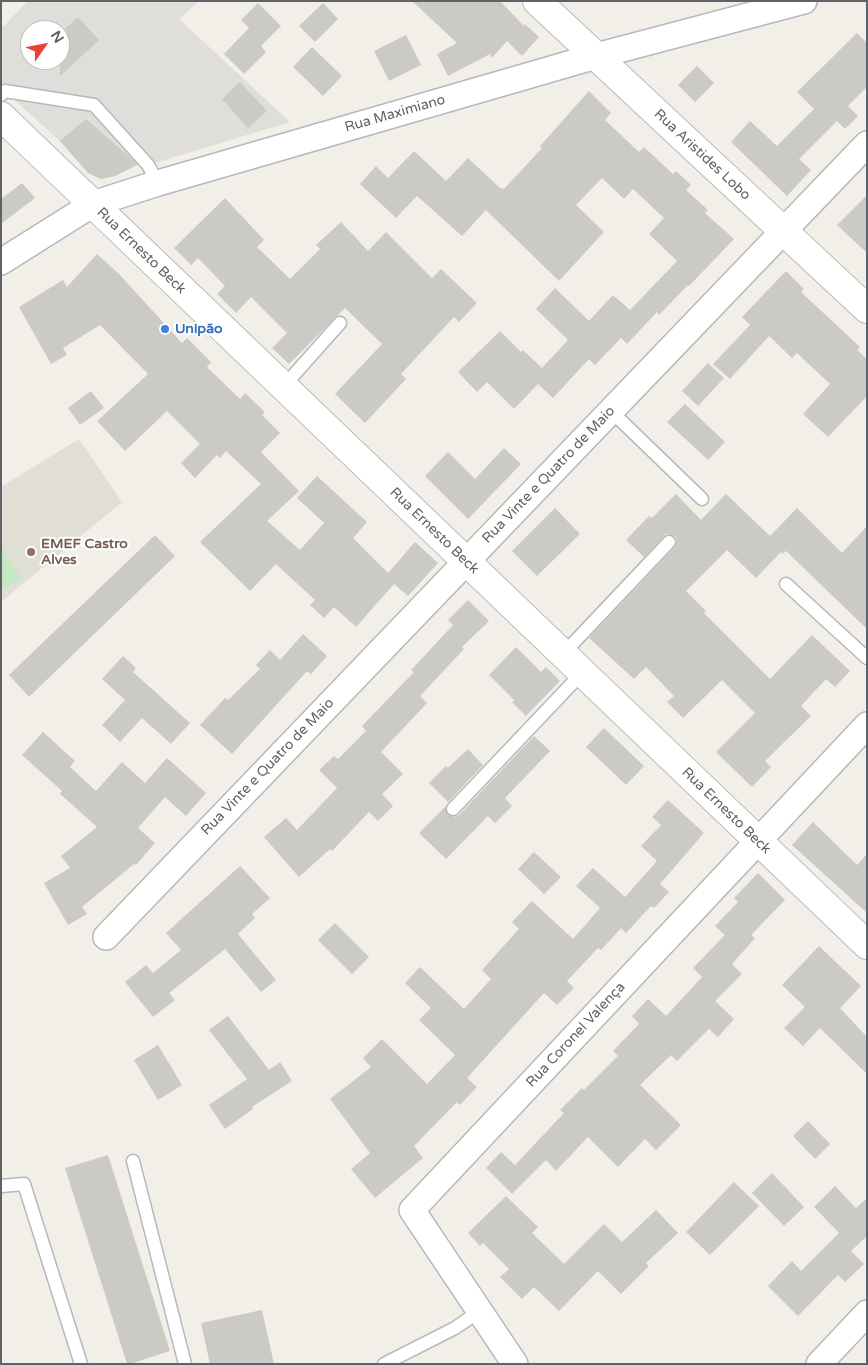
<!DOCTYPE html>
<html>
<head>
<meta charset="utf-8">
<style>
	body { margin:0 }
	#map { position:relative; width:868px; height:1365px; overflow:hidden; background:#f1efe8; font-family:"Varela Round",sans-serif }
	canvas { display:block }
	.frame { position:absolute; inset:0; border:2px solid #5f6368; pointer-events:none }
	.north { position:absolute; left:20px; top:20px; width:50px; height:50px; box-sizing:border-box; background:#fff; border:1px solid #bfc1c3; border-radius:50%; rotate:57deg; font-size:14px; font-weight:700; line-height:20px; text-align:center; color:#5f6368 }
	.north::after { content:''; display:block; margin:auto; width:18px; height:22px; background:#ea4335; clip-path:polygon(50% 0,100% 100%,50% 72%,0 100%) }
</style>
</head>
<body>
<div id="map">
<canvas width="868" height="1365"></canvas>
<div class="frame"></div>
<div class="north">N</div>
</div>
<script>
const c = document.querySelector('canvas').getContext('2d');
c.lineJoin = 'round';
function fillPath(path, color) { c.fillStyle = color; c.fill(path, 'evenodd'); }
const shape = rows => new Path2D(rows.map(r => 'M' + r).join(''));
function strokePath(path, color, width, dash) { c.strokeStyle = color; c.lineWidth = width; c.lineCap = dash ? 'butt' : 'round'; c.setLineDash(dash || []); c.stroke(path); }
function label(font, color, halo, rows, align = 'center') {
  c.font = font + ' "Varela Round",sans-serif'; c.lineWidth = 4; c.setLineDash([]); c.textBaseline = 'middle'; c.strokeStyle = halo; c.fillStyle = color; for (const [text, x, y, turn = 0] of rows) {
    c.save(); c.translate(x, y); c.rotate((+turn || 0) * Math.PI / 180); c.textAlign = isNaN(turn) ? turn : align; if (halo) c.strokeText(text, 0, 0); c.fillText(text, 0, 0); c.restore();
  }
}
fillPath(shape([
	[28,1,199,1,179,19,290,122,148,165,138,164,115,176,101,179,88,173,60,141,1,88,1,29],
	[30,30,60,30,60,60,30,60]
]), '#e0deda');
fillPath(shape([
	[79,439,122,502,1,602,1,487]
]), '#e1ded6');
fillPath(shape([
	[1,546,21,578,1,590]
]), '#c5e8c5');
fillPath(shape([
	[412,1,500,1,524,26,525,24,539,37,522,56,507,41,492,58,490,54,448,76,437,54,457,43],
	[258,3,281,26,261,46,266,52,244,74,224,54,249,28,241,20],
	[323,3,338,19,315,42,299,26],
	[78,17,99,40,60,76,60,33],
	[857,33,867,43,867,87,848,106,858,116,845,129,837,121,799,159,811,170,787,196,731,142,750,121,777,146,814,109,797,92],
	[406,35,421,65,389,81,374,51],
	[312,47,342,76,323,96,293,67],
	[697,66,714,83,695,102,678,85],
	[240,82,267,111,248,128,222,99],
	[589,91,611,113,605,120,639,152,644,147,673,174,676,171,691,185,686,190,708,210,705,213,734,239,689,286,688,285,659,315,657,312,627,344,621,338,595,365,589,359,553,398,538,384,514,409,487,382,477,392,458,372,500,331,521,352,523,350,542,368,568,340,536,309,555,288,589,321,613,295,630,310,677,261,649,234,664,218,633,189,624,199,602,178,576,205,604,232,559,281,486,210,462,236,417,196,396,218,360,184,376,166,388,178,414,151,446,181,468,158,500,188,504,189,542,148,540,146],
	[86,119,131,158,137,165,115,176,101,179,88,173,60,141],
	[22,183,35,198,1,224,1,199],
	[867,195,867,253,837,225],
	[225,198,264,240,257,247,290,279,320,249,316,245,341,222,368,251,386,232,432,278,441,269,477,303,459,322,454,317,401,374,406,379,365,423,335,394,382,344,345,308,289,364,272,348,287,333,251,297,236,313,217,294,225,286,198,258,191,265,174,248],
	[97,254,120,275,182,343,187,338,211,362,207,367,240,399,245,393,265,412,262,415,280,433,261,452,299,491,267,521,300,550,324,523,297,498,317,476,367,522,353,538,388,573,415,542,438,563,408,596,394,584,356,627,334,607,324,618,310,605,315,600,276,564,250,591,200,542,261,484,226,451,220,458,217,455,195,478,181,463,200,444,167,411,125,451,97,421,148,374,100,325,63,348,67,355,51,364,19,307,63,280,67,287],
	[786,271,804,289,801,292,860,347,857,350,867,359,867,396,828,437,803,414,830,384,797,353,792,358,769,336,730,379,713,364,750,325,742,317],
	[708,363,724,378,698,406,682,391],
	[91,391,104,408,80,425,68,408],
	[685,404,725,442,708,460,667,422],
	[504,448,521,464,468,519,425,476,448,452,475,479],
	[676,494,701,520,726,494,770,536,797,508,842,553,867,526,867,629,786,551,782,554,781,552,756,578,727,550,686,591,706,611,704,613,770,679,812,635,850,671,835,687,826,679,801,706,811,716,765,761,771,767,752,787,716,752,755,713,722,680,683,718,667,702,674,696,646,667,634,679,589,638,675,547,677,540,675,536,666,534,644,557,626,540,649,516,652,518],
	[555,508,580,534,537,576,512,551],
	[155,535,175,556,29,697,9,675],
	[468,600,489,621,462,647,464,649,420,696,427,703,381,752,403,774,382,794,393,806,378,821,369,812,332,851,330,849,299,877,264,837,286,818,297,830,337,788,319,770,334,756,338,759,366,731,362,726,414,672,411,670,453,625,448,620],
	[303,634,327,656,311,674,307,671,232,754,200,725,225,698,228,700,260,669,256,665,270,650,280,660],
	[516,647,541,672,546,667,560,681,526,716,512,702,514,700,489,675],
	[123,656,136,668,133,672,190,723,171,744,142,718,120,742,102,725,125,700,102,679],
	[604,728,644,766,626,785,586,747],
	[43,732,75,761,70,767,96,791,122,762,145,783,167,758,206,793,186,816,165,797,138,828,155,843,136,865,134,864,82,907,87,914,68,925,44,883,70,868,61,856,97,827,60,794,62,791,22,755],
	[534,736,550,751,505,798,512,806,495,823,488,816,446,859,419,833,446,806,448,815,455,817,459,815],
	[468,749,483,765,448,802,429,783,446,766,448,768],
	[668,800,704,833,660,884,669,892,654,908,651,906,626,933,621,928,601,950,598,948,567,981,574,988,557,1005,544,993,467,1078,477,1087,460,1105,457,1102,414,1146,423,1158,375,1198,351,1169,370,1153,330,1099,371,1067,363,1058,382,1039,427,1084,455,1055,419,1020,431,1008,405,983,420,967,464,1009,491,979,482,970,519,929,512,922,532,901,573,939,600,908,576,886,593,868,625,897,657,861,641,846,661,825,652,817],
	[813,822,857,865,867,854,867,913,792,845],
	[534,852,561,877,544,894,518,869],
	[240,866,270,898,252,914,255,918,238,934,276,980,261,992,225,949,169,993,175,1000,153,1017,125,982,146,965,153,973,181,950,166,933],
	[758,873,785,900,751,935,755,938,732,964,742,974,715,1001,734,1019,718,1037,709,1029,677,1061,671,1055,640,1085,681,1125,656,1150,645,1139,618,1167,588,1137,556,1171,546,1160,512,1194,486,1168,501,1152,515,1165,564,1113,560,1110,582,1088,584,1090,618,1056,613,1051,639,1024,632,1016,648,999,666,1016,702,977,693,968,725,935,715,926,738,902,734,898],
	[335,923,369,957,352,974,318,940],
	[819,946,861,986,840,1008,867,1037,867,1074,820,1028,803,1046,784,1028,805,1007,782,985],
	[228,1016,269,1070,280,1062,292,1081,252,1107,253,1109,225,1129,209,1105,247,1079,209,1030],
	[158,1045,182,1085,158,1100,134,1060],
	[808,1121,830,1144,815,1159,793,1136],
	[108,1155,170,1351,130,1364,127,1364,65,1168],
	[772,1173,804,1207,784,1226,752,1193],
	[734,1182,759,1206,710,1255,686,1232],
	[835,1186,856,1208,867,1198,867,1236,851,1251,864,1264,845,1282,838,1275,798,1316,768,1286,792,1261,801,1271,839,1233,814,1207],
	[506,1196,538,1227,532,1233,564,1264,604,1224,622,1242,656,1210,678,1233,646,1263,649,1266,621,1294,598,1271,559,1311,534,1287,522,1299,500,1277,509,1269,483,1243,480,1246,468,1233],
	[262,1310,274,1364,210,1364,201,1323]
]), '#cccac5');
const lane = shape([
	[1,95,5,91,94,105,148,165,158,183],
	[283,387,340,323],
	[611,411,702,499],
	[786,584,867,658],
	[563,654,669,542],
	[453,809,582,673],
	[133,1161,185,1364],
	[1,1186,24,1184,81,1364],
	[384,1364,455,1328,480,1311]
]);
const street = shape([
	[1,262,93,204,158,183,596,56,804,1],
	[106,937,867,144],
	[515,1364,412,1210,867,725],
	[819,1364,867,1313]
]);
const secondary = shape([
	[537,1,867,309],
	[1,116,867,945]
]);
strokePath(lane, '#b5b8bc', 15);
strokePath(street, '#b5b8bc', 28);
strokePath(secondary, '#b6babf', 30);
strokePath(lane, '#fff', 12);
strokePath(street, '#fff', 25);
strokePath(secondary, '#fff', 28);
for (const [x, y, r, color] of [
	[165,329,5,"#3f7fe0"],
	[31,552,5,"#8d6e63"]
]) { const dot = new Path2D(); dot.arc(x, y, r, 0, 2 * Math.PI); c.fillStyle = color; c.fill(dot); strokePath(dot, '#fff', 2); }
label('14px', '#5f6368', '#fff', [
	["Rua Maximiano",395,114,-16],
	["Rua Aristides Lobo",702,155,43],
	["Rua Ernesto Beck",141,251,44],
	["Rua Vinte e Quatro de Maio",549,475,-46],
	["Rua Ernesto Beck",434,531,44],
	["Rua Vinte e Quatro de Maio",268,767,-46],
	["Rua Ernesto Beck",726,811,44],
	["Rua Coronel Valença",576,1035,-47]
]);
label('bold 14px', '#366cbe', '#fff', [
	["Unipão",175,329]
], 'left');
label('bold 14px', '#785e54', '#fff', [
	["EMEF Castro",41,544],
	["Alves",41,560]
], 'left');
</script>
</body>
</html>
